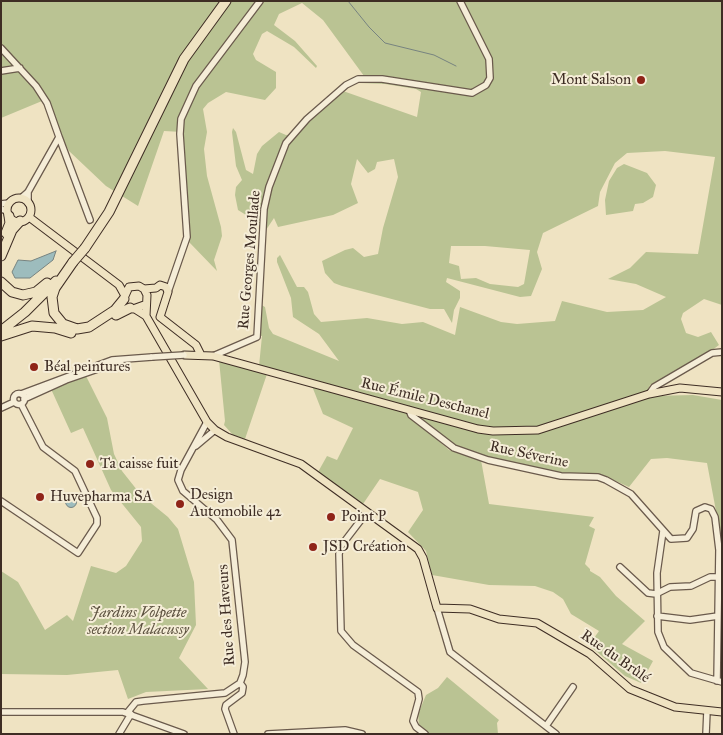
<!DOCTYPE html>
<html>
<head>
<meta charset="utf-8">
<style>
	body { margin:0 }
	#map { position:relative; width:723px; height:735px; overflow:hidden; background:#efe3c2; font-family:"IM FELL Great Primer",serif }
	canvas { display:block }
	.frame { position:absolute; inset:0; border:2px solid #3e2d24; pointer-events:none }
</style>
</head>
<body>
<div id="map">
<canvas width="723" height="735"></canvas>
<div class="frame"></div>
</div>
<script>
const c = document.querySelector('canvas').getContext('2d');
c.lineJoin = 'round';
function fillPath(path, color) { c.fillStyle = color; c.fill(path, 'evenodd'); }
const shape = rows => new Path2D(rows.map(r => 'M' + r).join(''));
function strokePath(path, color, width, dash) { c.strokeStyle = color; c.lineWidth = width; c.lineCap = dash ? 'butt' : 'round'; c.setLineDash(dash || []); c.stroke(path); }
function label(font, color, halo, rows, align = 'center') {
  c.font = font + ' "IM FELL Great Primer",serif'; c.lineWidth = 4; c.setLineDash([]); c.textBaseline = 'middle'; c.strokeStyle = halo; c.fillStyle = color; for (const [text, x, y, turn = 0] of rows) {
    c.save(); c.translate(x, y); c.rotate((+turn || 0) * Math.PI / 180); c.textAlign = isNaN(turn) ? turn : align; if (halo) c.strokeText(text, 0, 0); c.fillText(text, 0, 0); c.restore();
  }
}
fillPath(shape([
	[1,1,722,1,722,305,704,299,683,313,681,319,686,333,698,337,711,332,719,345,696,362,650,385,648,391,538,427,488,429,259,366,262,336,256,335,256,302,265,307,269,328,273,334,339,361,319,334,293,317,291,298,277,262,277,258,280,255,297,287,304,287,308,292,314,314,321,322,367,318,402,324,423,322,455,335,460,307,501,322,517,324,555,321,562,301,607,312,643,310,666,297,636,284,608,279,630,268,646,252,698,254,715,157,665,151,627,153,615,163,600,192,598,206,543,233,537,252,542,269,531,296,520,297,447,278,446,282,460,291,460,298,454,310,452,323,444,309,430,309,342,286,334,283,325,273,322,261,345,250,353,248,364,257,378,254,383,228,398,177,394,159,377,162,375,169,368,173,357,159,351,184,358,203,333,215,278,227,274,218,266,230,260,227,257,213,246,215,238,210,235,195,236,187,242,180,236,166,232,132,233,128,236,132,246,170,253,174,257,154,262,146,279,132,286,135,296,134,309,120,343,91,417,117,421,92,416,89,385,84,360,83,364,76,345,50,323,20,302,3,279,14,274,25,295,41,317,66,316,68,294,47,267,31,262,34,253,54,256,60,276,72,276,88,265,100,226,92,208,103,203,109,207,132,204,149,207,176,221,227,222,236,214,260,217,271,189,242,182,132,164,131,138,206,106,186,69,151,42,101,1,118],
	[451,246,485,246,530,250,524,284,518,287,490,284,476,278,461,279,459,266,449,263],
	[624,164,647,173,656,185,653,197,643,203,635,204,633,211,606,215,605,200,609,181,617,168],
	[219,360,267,374,245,439,233,435,224,425,225,421],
	[86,376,107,418,114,454,122,471,141,495,168,517,178,529,194,582,196,625,179,658,208,689,146,692,128,699,118,670,67,675,1,674,1,571,18,582,45,630,67,615,73,621,91,566,116,573,126,566,142,541,141,527,111,490,83,428,71,433,51,389],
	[312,386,406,412,449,450,481,460,489,504,594,517,589,526,595,529,585,564,590,569,590,571,600,577,616,596,645,621,622,644,653,661,641,683,625,676,589,645,599,631,571,614,563,599,553,592,535,586,489,585,432,575,426,551,408,532,423,510,418,492,380,479,363,504,318,472,327,456,337,460,353,428,323,414],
	[693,395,722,400,722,543,707,463,667,458,651,459,629,487,600,474,558,474,498,461,451,444,417,416,495,434,538,433,650,396],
	[447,677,499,720,497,723,498,734,430,734,419,726,418,714,426,695,438,688]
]), '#bac393');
const water = shape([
	[56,251,53,260,30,278,15,278,12,272,18,260,31,261,56,251],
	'65.5 502a5.5 5.5 0 1 1 11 0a5.5 5.5 0 1 1-11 0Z'
]);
fillPath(water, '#9dbcbd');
strokePath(water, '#778380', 1);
strokePath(shape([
	[348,1,369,27,385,43,434,55,456,66]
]), '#778380', 1);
const minor = shape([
	[1,48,36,86,47,103,59,137,28,192,21,198],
	[1,71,20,68],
	[59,137,90,220],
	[28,192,28,203],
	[1,204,9,203],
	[1,209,7,211],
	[168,292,187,237,180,134,181,119,196,86,260,1],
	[213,356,257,337,264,209,269,187,286,143,307,119,346,85,358,79,382,79,472,93,486,85,490,78,489,59,460,1],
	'13.5 399a5.5 5.5 0 1 1 11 0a5.5 5.5 0 1 1-11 0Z',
	[21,394,112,360,152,357],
	[649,394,654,387,712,353,722,352],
	[24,399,66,380,121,361],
	[1,408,14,402],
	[409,410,411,415,454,448,488,460,561,476,598,477,606,480,631,494,671,539,687,538,693,529,696,511,705,507,711,509,715,517,719,550,717,681],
	[196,446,215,430],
	[1,501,78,553,97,524,97,518,75,471,43,447,21,404],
	[367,512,341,546,339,554,341,631,353,645,418,692,419,699,413,721,416,727,425,734],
	[663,531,657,573,658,632,664,647,691,673,722,682],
	[620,567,648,593,656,594],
	[656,594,670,587,691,586,710,577,719,577],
	[437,608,450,652,556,734],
	[657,616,690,620,718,616],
	[1,712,123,712,184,734],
	[127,713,136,702,143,701,225,693,240,683,243,675,245,662,232,540,217,520,183,491,178,480,181,470,207,422],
	[546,726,573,687],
	[119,734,131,714],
	[234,734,225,709,226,705,242,693,243,687,240,683],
	[268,734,345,730,362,734],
	[706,734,707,711]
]);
const major = shape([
	'7 210a12 12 0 1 1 24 0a12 12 0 1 1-24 0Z',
	[29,217,119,285,124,294],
	[144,289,156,288,160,285,166,287,168,292,160,317,196,345,201,355],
	[124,298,129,287,139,286,144,289,147,295,146,316],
	[133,309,144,305],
	[135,309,146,316,207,422,215,430,227,437,301,464,418,549,423,558,437,608,470,609,499,619,537,623,590,654,630,689,675,707,722,712],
	[184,355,213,356,478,429,493,431,538,430,649,394,680,388,722,392]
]);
const highway = shape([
	[6,233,10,223,9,216],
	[85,248,109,212,184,59,226,1],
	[1,256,12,230,20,221],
	[73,262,55,288,52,297,54,313,63,324,77,329,89,327,115,310,124,299],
	[1,282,12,292,23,295,36,292,47,283],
	[116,315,130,308],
	[1,331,25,312,56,281],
	[1,336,32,326,55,328,71,333]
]);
strokePath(minor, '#6a5a4c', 8);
strokePath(major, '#3e2d24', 9);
strokePath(highway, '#3e2d24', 11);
strokePath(minor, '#f5edd7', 5.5);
strokePath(major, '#efe3c2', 7);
strokePath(highway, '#efe3c2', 9);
const minorBridge = shape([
	[152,357,184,355]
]);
const highwayBridge = shape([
	[73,262,85,248]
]);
strokePath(minorBridge, '#6a5a4c', 8, []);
strokePath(highwayBridge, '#3e2d24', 11, []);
strokePath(minorBridge, '#f5edd7', 5.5);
strokePath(highwayBridge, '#efe3c2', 9);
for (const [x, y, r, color] of [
	[641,80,5,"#8f2418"],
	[34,367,5,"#8f2418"],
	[90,464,5,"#8f2418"],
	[40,497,5,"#8f2418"],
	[180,504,5,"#8f2418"],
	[331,517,5,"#8f2418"],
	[313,547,5,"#8f2418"]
]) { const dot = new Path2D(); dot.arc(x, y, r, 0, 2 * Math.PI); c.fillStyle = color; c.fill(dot); strokePath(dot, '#f5edd7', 2); }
label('15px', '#3e2d24', '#f5edd7', [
	["Mont Salson",631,80,"right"],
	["Béal peintures",44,367],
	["Ta caisse fuit",100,464],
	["Design",190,495],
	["Automobile 42",190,512],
	["Huvepharma SA",50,497],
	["Point P",341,517],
	["JSD Création",323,547]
], 'left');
label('15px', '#3e2d24', '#f5edd7', [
	["Rue Georges Moullade",250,260,-85],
	["Rue Émile Deschanel",425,399,14],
	["Rue Séverine",529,455,12],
	["Rue des Haveurs",227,615,-94],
	["Rue du Brûlé",615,657,35]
]);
label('italic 15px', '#5d5240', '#f5edd7', [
	["Jardins Volpette",138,613],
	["section Malacussy",138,630]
]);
</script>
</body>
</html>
